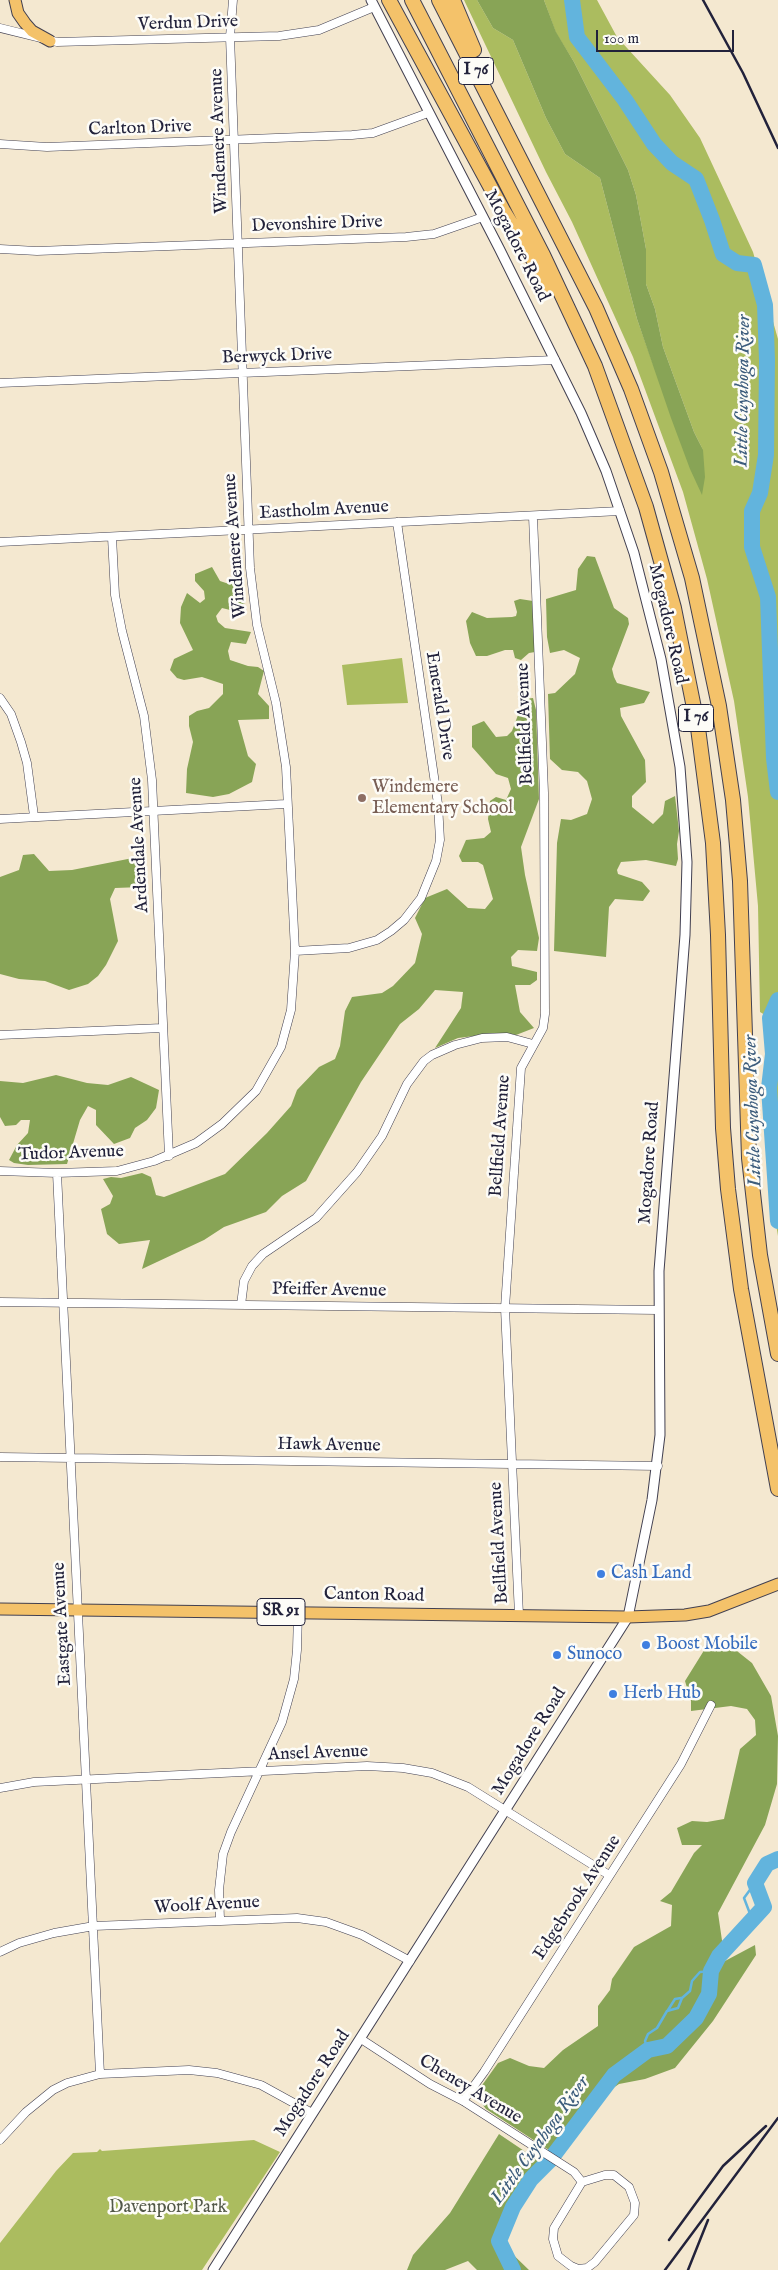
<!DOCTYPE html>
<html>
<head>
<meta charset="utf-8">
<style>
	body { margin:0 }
	#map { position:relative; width:778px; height:2270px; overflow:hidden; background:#f4e8d0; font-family:"IM FELL English",serif }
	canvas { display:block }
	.scale { position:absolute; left:596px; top:30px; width:138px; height:22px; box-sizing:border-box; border:2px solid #22223b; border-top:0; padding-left:6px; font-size:15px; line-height:18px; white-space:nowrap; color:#22223b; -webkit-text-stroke:4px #fdfcf7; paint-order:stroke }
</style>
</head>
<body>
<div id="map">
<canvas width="778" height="2270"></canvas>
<div class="scale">100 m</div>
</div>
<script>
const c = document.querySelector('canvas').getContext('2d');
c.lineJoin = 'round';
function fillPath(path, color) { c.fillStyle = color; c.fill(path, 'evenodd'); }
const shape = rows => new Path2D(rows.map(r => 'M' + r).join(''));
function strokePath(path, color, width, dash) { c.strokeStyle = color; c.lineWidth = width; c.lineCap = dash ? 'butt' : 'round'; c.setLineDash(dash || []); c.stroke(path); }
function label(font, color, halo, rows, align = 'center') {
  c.font = font + ' "IM FELL English",serif'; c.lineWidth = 5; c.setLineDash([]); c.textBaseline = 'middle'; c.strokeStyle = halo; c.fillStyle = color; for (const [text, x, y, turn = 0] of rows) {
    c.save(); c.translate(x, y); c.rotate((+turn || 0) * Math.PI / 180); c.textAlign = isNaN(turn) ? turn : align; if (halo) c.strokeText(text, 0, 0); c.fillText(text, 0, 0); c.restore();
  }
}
fillPath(shape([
	[464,0,477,0,493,28,513,40,546,118,565,154,600,178,637,319,653,364,703,450,694,432,663,347,655,309,646,284,646,249,636,195,628,170,574,62,556,33,544,0,597,0,617,37,670,95,700,138,753,252,778,339,778,1236,771,1195,765,1107,765,1015,760,1012,758,906,748,797,734,701,707,579,683,492,633,357,572,222,546,172],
	[402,658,408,703,347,705,342,665],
	[254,2140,280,2152,202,2270,0,2270,0,2243,56,2171,73,2153,97,2152,100,2149,102,2151]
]), '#abbc5f');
fillPath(shape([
	[477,0,544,0,556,32,574,62,628,170,636,195,646,249,646,284,655,309,663,347,694,432,703,450,705,477,702,495,690,469,671,418,637,319,600,178,565,154,546,118,513,40,493,28],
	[587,556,595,557,614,608,628,618,629,624,612,669,614,677,617,683,650,692,644,703,620,708,621,716,645,760,646,782,632,796,632,807,653,824,663,814,665,801,675,796,679,831,677,844,678,859,676,866,646,860,621,862,617,870,618,874,642,882,650,891,643,901,615,899,609,907,606,957,554,951,557,843,561,819,571,820,587,814,592,799,587,781,578,772,562,770,550,759,548,694,555,693,575,674,580,658,564,650,550,653,547,637,546,599,576,590,578,569],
	[212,567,220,581,229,584,238,581,244,587,245,603,230,610,222,608,216,616,218,622,225,628,251,632,246,644,231,642,228,651,230,660,248,666,258,667,264,671,258,694,269,706,269,719,238,720,248,756,256,764,252,782,229,794,213,797,186,793,187,769,193,742,189,726,189,716,197,711,209,708,223,694,223,684,202,677,184,680,177,678,170,670,174,659,193,650,180,623,181,607,187,593,200,603,205,599,204,591,195,581,195,574],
	[520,599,533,601,535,652,529,653,521,660,515,658,513,650,505,650,487,656,476,656,470,643,466,621,472,612,487,618,512,617,516,616,517,612,514,601],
	[533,698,536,710,539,799,521,847,525,875,539,938,537,951,518,950,511,957,512,966,537,972,537,980,530,985,515,985,520,1012,534,1028,516,1035,498,1033,458,1038,435,1048,461,1008,463,992,435,990,419,1009,400,1024,361,1082,306,1181,282,1196,266,1212,224,1227,204,1240,142,1269,150,1240,119,1244,107,1234,101,1209,110,1204,113,1196,103,1179,111,1177,121,1178,142,1173,151,1177,156,1195,164,1197,225,1174,267,1133,291,1106,297,1090,319,1067,335,1059,340,1046,345,1011,352,997,382,993,393,986,415,963,422,934,415,918,425,898,447,889,468,908,485,909,493,899,483,865,478,862,462,862,459,856,466,840,484,838,491,832,488,819,490,801,496,797,506,800,511,789,508,778,496,774,472,747,472,726,484,721,496,737,507,736,512,731,524,699],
	[34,854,49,871,72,870,143,856,147,868,147,878,142,887,115,888,110,899,118,941,106,965,98,976,88,984,69,990,45,981,19,979,0,974,0,877,19,870,23,855],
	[56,1075,87,1083,108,1085,131,1077,159,1090,156,1108,147,1120,135,1128,130,1138,114,1144,96,1125,96,1110,88,1106,80,1120,67,1164,28,1165,14,1163,9,1160,17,1145,28,1133,30,1120,21,1120,16,1125,5,1126,0,1117,0,1081,23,1083],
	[723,1640,752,1663,771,1696,778,1736,777,1784,765,1825,718,1913,725,1961,755,1945,756,1955,713,2021,675,2068,645,2079,619,2084,594,2101,555,2154,486,2109,475,2095,498,2063,510,2058,529,2066,544,2068,563,2050,598,2026,598,2006,610,1990,612,1979,634,1947,671,1926,672,1905,660,1901,671,1892,694,1853,702,1845,682,1845,677,1828,692,1821,707,1822,724,1819,740,1749,756,1735,755,1720,747,1709,731,1706,691,1711,691,1701,685,1681,708,1644],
	[499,2134,545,2165,531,2179,513,2207,499,2241,529,2270,477,2270,468,2261,445,2270,407,2270,413,2255,450,2213]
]), '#88a456');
strokePath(shape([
	[752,1919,744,1898,755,1883],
	[668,2010,675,1999,681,1998],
	[648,2050,645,2041,648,2034,657,2028,667,2011,678,2008,682,1998,690,1991,692,1981,700,1972,711,1971]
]), '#62b4dd', 2.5);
strokePath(shape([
	[572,0,577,37,625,100,654,144,672,163,696,179,712,220,723,254,737,263,754,265,765,305,767,360,766,455,760,493,752,511,752,547,768,597,774,758,778,792],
	[778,1000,770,1018,773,1054,769,1088,778,1221],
	[513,2270,499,2241,513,2207,531,2179,550,2160,614,2075,648,2050,667,2046,696,2018,709,1994,711,1971,719,1956,764,1907,755,1883,767,1864,778,1859]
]), '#62b4dd', 16);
const minor = shape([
	[0,28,57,42,279,36,319,30,374,7],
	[0,144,47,147,352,135,373,133,428,113],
	[0,249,37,251,406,237,434,234,483,217],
	[0,383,555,360],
	[112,537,115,595,122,631,144,716,152,780,169,1156],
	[0,542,620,511],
	[0,698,11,714,21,742,27,763,34,816],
	[0,819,286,804],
	[295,951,349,948,377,940,391,931,404,920,421,898,436,861,440,840,438,804,397,522],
	[0,1035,162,1028],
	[0,1171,57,1173,117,1171,154,1161,196,1143,222,1124,256,1091,281,1047,291,1010,295,951,286,767,276,703,257,625,250,568,230,37,233,0],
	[57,1173,100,2074],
	[0,1302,658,1310],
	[241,1305,244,1281,252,1266,263,1254,316,1218,357,1172,382,1136,407,1084,424,1061,432,1055,455,1045,482,1038,507,1037,533,1044],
	[0,1457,658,1466],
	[519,1615,505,1308,521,1068,543,1028,545,1014,544,793,533,516],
	[0,1788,34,1782,367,1766,403,1768,432,1773,468,1787,609,1875],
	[220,1920,219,1890,223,1854,231,1832,282,1722,294,1679,297,1650,298,1613],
	[0,1952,19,1943,54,1933,94,1926,297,1918,326,1922,362,1935,410,1961],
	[361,2039,430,2084,463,2101,574,2172,582,2182],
	[463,2101,484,2072,681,1764,711,1705],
	[0,2140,26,2112,53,2090,67,2083,100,2074,189,2070,217,2073,261,2085,312,2113],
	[605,2175,614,2175,629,2187,635,2203,634,2215,595,2262,587,2268,578,2269,571,2266,558,2256,553,2239,554,2228,582,2182,605,2175]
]);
const tertiary = shape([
	[213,2270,628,1617,652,1500,660,1435,659,1271,685,935,687,862,680,767,661,659,634,553,606,471,581,413,499,248,371,0]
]);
const primary = shape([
	[15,0,18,13,25,23,32,31,50,41],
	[0,1609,628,1617,685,1615,709,1611,778,1584]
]);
const motorway = shape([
	[389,0,504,212,550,287],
	[412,0,543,255,595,366,646,507,674,608,698,728,713,843,718,935,723,1128,728,1189,741,1289,778,1489],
	[439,0,596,308,631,389,661,472,692,578,719,706,733,800,740,881,749,1158,760,1255,778,1354],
	[453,0,474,50]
]);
strokePath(minor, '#424051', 9);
strokePath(tertiary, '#424051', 11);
strokePath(primary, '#424051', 13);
strokePath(motorway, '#424051', 16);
strokePath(minor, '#fff', 8);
strokePath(tertiary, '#fff', 9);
strokePath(primary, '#f4c26a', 11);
strokePath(motorway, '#f4c26a', 14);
strokePath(shape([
	[703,0,743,73,778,148],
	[669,2240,723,2166,766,2126],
	[665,2270,778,2118],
	[688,2270,708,2220]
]), '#22223b', 2.5);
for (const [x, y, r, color] of [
	[362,798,5,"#8d6e63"],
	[601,1574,5,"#3f7fe0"],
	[646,1645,5,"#3f7fe0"],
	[557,1655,5,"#3f7fe0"],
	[613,1694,5,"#3f7fe0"]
]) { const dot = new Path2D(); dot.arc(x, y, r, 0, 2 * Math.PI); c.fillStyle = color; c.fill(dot); strokePath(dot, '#fdfcf7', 2); }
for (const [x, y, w] of [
	[476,71,35],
	[696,718,35],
	[281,1612,48]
]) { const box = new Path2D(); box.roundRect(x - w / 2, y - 13.5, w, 27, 4); c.fillStyle = '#fdfcf7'; c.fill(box); strokePath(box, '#22223b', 1); }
label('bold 16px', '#22223b', null, [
	["I 76",476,71],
	["I 76",696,718],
	["SR 91",281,1612]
]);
label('18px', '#22223b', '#fdfcf7', [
	["Verdun Drive",188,24,-2],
	["Carlton Drive",140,129,-2],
	["Windemere Avenue",220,141,-92],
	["Devonshire Drive",317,225,-2],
	["Mogadore Road",516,246,63],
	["Berwyck Drive",277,357,-2],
	["Eastholm Avenue",324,511,-3],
	["Windemere Avenue",236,546,-94],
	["Mogadore Road",667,624,77],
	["Emerald Drive",439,706,81],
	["Bellfield Avenue",526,724,-92],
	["Ardendale Avenue",140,845,-93],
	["Bellfield Avenue",501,1136,-86],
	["Tudor Avenue",71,1154,-2],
	["Mogadore Road",650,1163,-86],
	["Pfeiffer Avenue",329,1291,1],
	["Hawk Avenue",329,1446,1],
	["Bellfield Avenue",500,1543,-93],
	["Canton Road",374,1596,1],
	["Eastgate Avenue",63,1624,-93],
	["Mogadore Road",530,1742,-58],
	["Ansel Avenue",318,1754,-2],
	["Edgebrook Avenue",578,1898,-57],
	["Woolf Avenue",207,1906,-3],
	["Mogadore Road",313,2084,-57],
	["Cheney Avenue",470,2090,31]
]);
label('18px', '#785e54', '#fdfcf7', [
	["Windemere",372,788],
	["Elementary School",372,809]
], 'left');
label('18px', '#366cbe', '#fdfcf7', [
	["Cash Land",611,1574],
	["Boost Mobile",656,1645],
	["Sunoco",567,1655],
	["Herb Hub",623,1694]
], 'left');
label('18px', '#525848', '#fdfcf7', [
	["Davenport Park",168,2208]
]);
label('italic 19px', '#3c5c7c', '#fdfcf7', [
	["Little Cuyahoga River",744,391,-89],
	["Little Cuyahoga River",754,1111,-92],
	["Little Cuyahoga River",541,2141,-54]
]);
</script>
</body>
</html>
